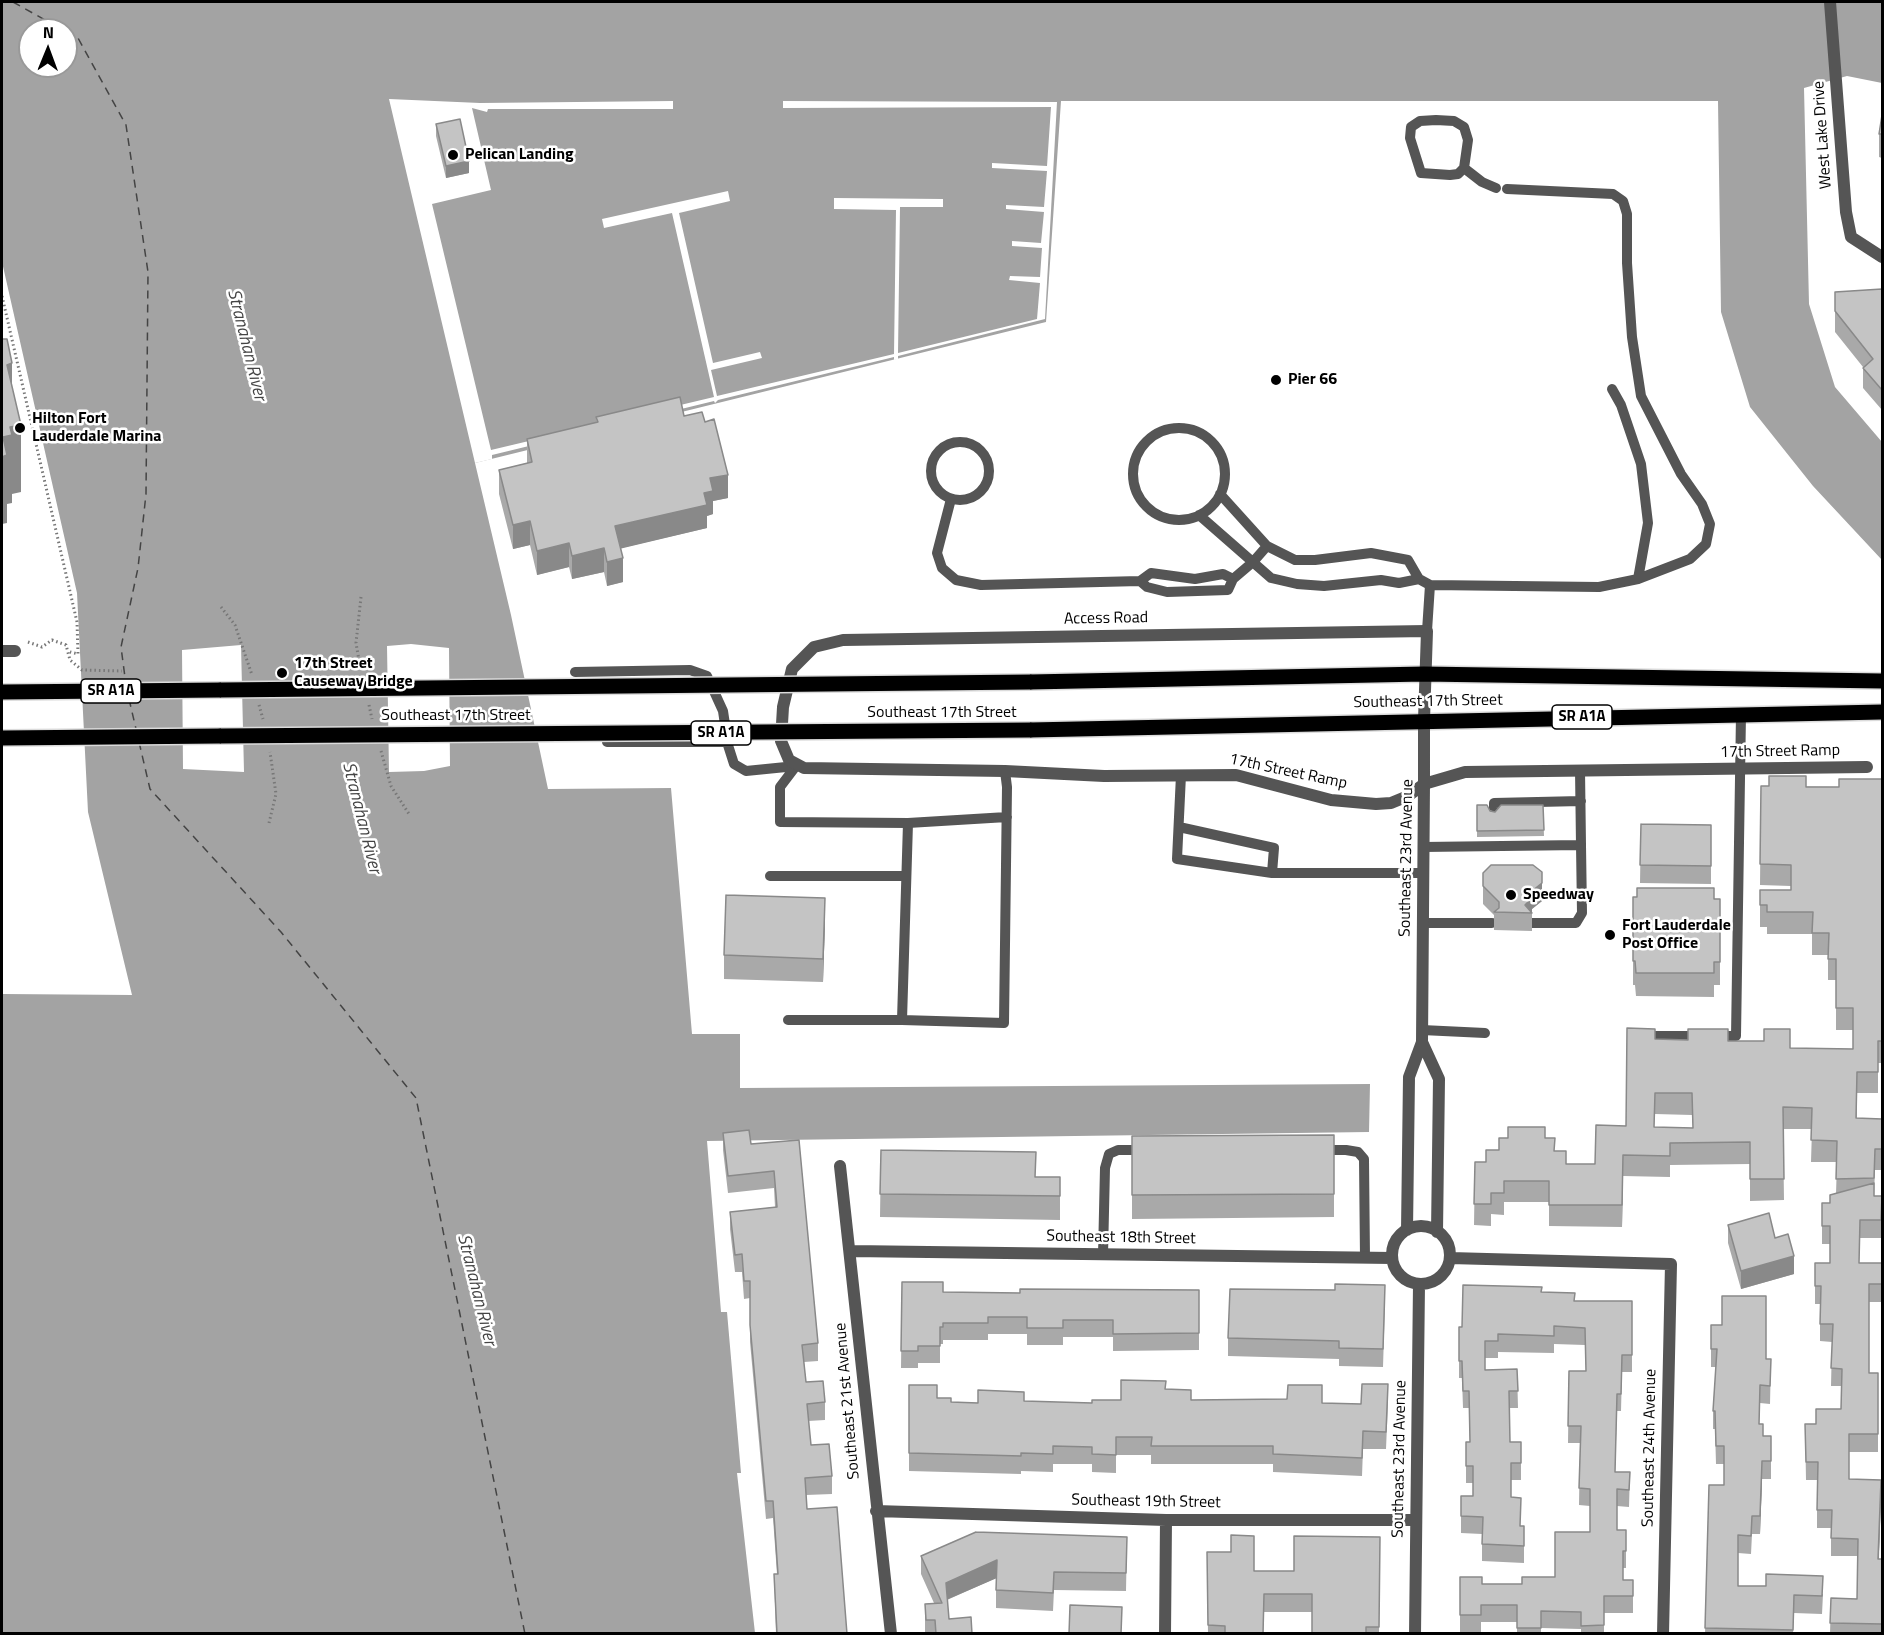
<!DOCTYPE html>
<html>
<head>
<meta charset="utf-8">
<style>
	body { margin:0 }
	#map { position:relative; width:1884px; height:1635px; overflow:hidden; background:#fff; font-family:"Titillium Web",sans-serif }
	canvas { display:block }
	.frame { position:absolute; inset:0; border:3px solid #000; pointer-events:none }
	.north { position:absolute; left:18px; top:18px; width:60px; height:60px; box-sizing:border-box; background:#fff; border:2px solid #999; border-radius:50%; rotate:1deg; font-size:16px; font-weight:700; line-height:24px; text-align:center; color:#000 }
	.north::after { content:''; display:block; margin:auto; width:21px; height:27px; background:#000; clip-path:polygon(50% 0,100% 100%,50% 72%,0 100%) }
</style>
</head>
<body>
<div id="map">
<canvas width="1884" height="1635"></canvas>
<div class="frame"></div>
<div class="north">N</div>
</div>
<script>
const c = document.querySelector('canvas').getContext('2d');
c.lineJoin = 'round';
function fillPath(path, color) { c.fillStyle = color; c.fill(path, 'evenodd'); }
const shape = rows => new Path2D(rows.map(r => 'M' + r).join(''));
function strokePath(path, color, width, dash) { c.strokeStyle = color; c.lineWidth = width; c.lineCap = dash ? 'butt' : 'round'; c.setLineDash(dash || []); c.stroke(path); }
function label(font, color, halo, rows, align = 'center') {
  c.font = font + ' "Titillium Web",sans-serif'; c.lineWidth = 5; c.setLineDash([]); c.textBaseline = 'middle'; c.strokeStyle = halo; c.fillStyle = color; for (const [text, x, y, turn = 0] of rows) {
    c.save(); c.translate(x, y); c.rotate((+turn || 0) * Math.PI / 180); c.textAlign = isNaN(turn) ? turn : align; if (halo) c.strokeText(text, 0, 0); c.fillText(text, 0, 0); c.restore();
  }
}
fillPath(shape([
	[2,2,1882,2,1882,83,1847,76,1804,88,1809,304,1835,387,1882,442,1882,560,1813,486,1750,407,1721,312,1718,101,1061,101,1046,322,475,463,511,615,548,789,671,788,692,1034,740,1034,740,1088,1370,1084,1369,1132,707,1141,721,1312,727,1312,741,1473,737,1473,755,1633,2,1634,2,994,132,995,88,812,77,593,2,262],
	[30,30,66,30,66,66,30,66]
]), '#a3a3a3');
fillPath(shape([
	[389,99,480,103,673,101,673,109,488,109,487,112,472,108,491,190,432,204,491,450,714,397,672,213,604,228,602,219,728,191,730,201,679,213,713,363,760,352,762,358,711,370,717,396,894,354,896,210,834,209,834,198,943,199,943,207,900,207,898,353,1037,319,1040,283,1009,280,1010,276,1040,277,1042,248,1012,246,1012,241,1041,243,1044,212,1006,209,1006,205,1044,207,1047,171,992,168,992,163,1047,166,1051,107,783,108,783,101,1057,102,1045,319,898,356,898,359,894,360,894,357,718,400,715,403,714,401,492,455,492,459,475,463],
	[411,644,449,648,450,766,424,771,389,772,387,646],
	[241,645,244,772,183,769,182,650]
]), '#fff');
strokePath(shape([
	[13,2,63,30],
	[66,32,78,38,126,125,148,272,146,494,138,568,121,647,126,685],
	[129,699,136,729],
	[139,742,150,789,281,932,416,1098,525,1634]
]), '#444', 1.5, [8, 6]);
const primary = shape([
	[1030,682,1424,674,1882,681],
	[2,692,221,690],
	[1030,730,1882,712],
	[2,738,221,736]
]);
strokePath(primary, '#dbdbdb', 18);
strokePath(shape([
	[2,296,77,622,78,654,70,652],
	[361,597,356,643,361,672],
	[221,607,235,625,252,675],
	[28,642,42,647,52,640,66,645,70,660,82,670,122,671],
	[259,705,263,719],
	[369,705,372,719],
	[381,751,391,786,409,814],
	[269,823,276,794,270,752]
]), '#777', 3, [1.5, 3]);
strokePath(shape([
	[1464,168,1458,174,1450,175,1421,173,1410,138,1411,127,1420,121,1436,120,1454,121,1464,127,1468,140,1464,168,1482,182,1496,188],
	[1612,389,1621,405,1641,464,1648,523,1638,579],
	'1133 474a46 46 0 1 1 92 0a46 46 0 1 1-92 0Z',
	'931 471a29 29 0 1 1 58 0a29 29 0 1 1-58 0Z',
	[1220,494,1267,546,1295,560,1315,560,1371,553,1408,560,1419,579,1430,585,1599,587,1638,579,1690,559,1706,544,1710,524,1702,504,1681,474,1641,396,1632,337,1627,263,1627,214,1623,201,1613,194,1507,189],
	[951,499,937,553,942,568,956,580,981,585,1140,581],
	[1199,515,1271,578,1297,584,1324,586,1381,580,1399,583,1419,579],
	[1233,579,1223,574,1195,579,1151,573,1140,581,1147,587,1167,592,1228,590,1233,579,1253,562,1267,546],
	[1427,631,1430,585],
	[575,672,690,670,707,676,723,711,727,738],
	[607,742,727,742,734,764,746,771,796,766],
	[796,766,780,787,780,822,908,823,1007,817],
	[1181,775,1177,859,1272,873,1423,873],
	[1494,811,1494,803,1581,801],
	[1179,827,1274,848,1272,873],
	[1423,847,1581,845,1580,770],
	[770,876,906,876],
	[1423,923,1492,923],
	[1532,923,1576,923,1582,913,1581,845],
	[788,1020,902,1020,1004,1023,1007,787,1005,771],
	[902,1020,908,823],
	[1422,1030,1485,1033],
	[1641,1036,1701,1036],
	[1716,1036,1736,1036,1741,714],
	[1320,1150,1346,1150,1358,1152,1364,1159,1365,1258],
	[1103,1255,1105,1168,1109,1154,1118,1150,1145,1150]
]), '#555', 10);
strokePath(shape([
	[1830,2,1846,212,1851,237,1882,257],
	[2,651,15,651],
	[1422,1042,1439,1079,1437,1232],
	[840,1166,891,1634],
	'1392 1255a29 29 0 1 1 58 0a29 29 0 1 1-58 0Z',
	[1407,1230,1409,1077,1422,1042,1424,784,1424,720,1427,631,843,640,814,647,792,669,783,707,781,741,789,760,804,768,1005,771,1104,776,1236,775,1331,800,1376,804,1391,803,1408,796,1424,784,1465,772,1867,767],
	[851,1251,1392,1258],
	[1450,1258,1671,1264,1663,1634],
	[876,1511,1166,1520,1416,1520],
	[1165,1634,1166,1520],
	[1415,1634,1419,1284]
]), '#555', 12);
strokePath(primary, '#000', 15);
const primaryBridge = shape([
	[221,690,1030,682],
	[221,736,1030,730]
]);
strokePath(primaryBridge, '#dbdbdb', 18, []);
strokePath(primaryBridge, '#000', 15);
fillPath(shape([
	[1882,115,1882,158,1879,157,1879,134],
	[436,124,469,173,446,178,436,136],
	[1882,289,1882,410,1863,388,1863,367,1835,332,1835,292],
	[684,416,728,498,713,501,713,514,707,516,707,528,621,548,623,582,607,586,604,572,572,579,569,567,537,575,530,545,513,549,499,494,499,470,527,463,527,439,596,423,596,417],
	[1882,779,1882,1063,1878,1063,1878,1093,1857,1093,1857,1118,1882,1119,1882,1170,1875,1170,1874,1196,1882,1196,1881,1238,1860,1238,1859,1263,1882,1263,1882,1302,1869,1302,1869,1373,1878,1373,1878,1452,1849,1452,1849,1479,1881,1497,1879,1559,1882,1559,1882,1634,1830,1634,1831,1598,1857,1599,1858,1556,1831,1556,1831,1528,1817,1528,1817,1480,1806,1480,1805,1424,1816,1424,1841,1409,1841,1386,1831,1386,1832,1342,1820,1341,1820,1304,1815,1304,1815,1263,1830,1263,1830,1244,1822,1244,1822,1203,1830,1203,1836,1194,1837,1162,1811,1162,1812,1129,1783,1129,1784,1200,1750,1201,1750,1164,1670,1165,1670,1177,1623,1176,1622,1227,1549,1226,1549,1202,1504,1202,1504,1215,1491,1214,1491,1226,1474,1225,1475,1162,1486,1162,1499,1150,1545,1138,1555,1151,1566,1164,1595,1164,1626,1126,1655,1039,1728,1041,1790,1048,1853,1049,1853,1030,1836,1030,1836,980,1828,980,1828,955,1812,955,1812,934,1767,934,1767,927,1760,927,1760,890,1791,890,1791,886,1760,885,1761,786,1839,787],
	[1655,1114,1692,1115,1693,1128,1654,1127],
	[1477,805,1495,812,1543,805,1544,836,1477,837],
	[1641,824,1711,825,1711,884,1640,883],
	[1483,873,1542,901,1532,909,1532,931,1494,930,1494,915,1483,904],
	[1633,897,1720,899,1720,985,1714,985,1714,997,1636,996,1635,985,1633,985],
	[825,922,823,982,724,979,724,955],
	[723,1133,751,1144,799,1140,818,1343,818,1361,804,1362,806,1382,825,1402,825,1420,808,1421,811,1445,832,1476,832,1494,806,1495,807,1509,847,1634,776,1634,774,1574,777,1574,773,1518,766,1519,750,1342,750,1298,744,1299,742,1272,735,1272,730,1229,730,1212,775,1207,774,1188,728,1193,723,1150],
	[1334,1135,1334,1217,1132,1219,1132,1136],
	[881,1150,1036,1177,1060,1177,1060,1220,880,1217],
	[1728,1225,1775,1238,1794,1274,1741,1289,1728,1243],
	[902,1282,943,1292,1020,1293,1199,1290,1199,1350,1113,1351,1113,1337,1063,1337,1063,1345,1027,1345,1027,1334,988,1334,988,1340,943,1340,943,1344,940,1344,940,1363,918,1363,918,1368,901,1368],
	[1335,1290,1385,1303,1383,1367,1339,1366,1339,1359,1228,1356,1228,1338],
	[1542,1292,1575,1301,1632,1301,1632,1372,1622,1372,1621,1411,1617,1411,1615,1472,1630,1472,1629,1507,1617,1506,1617,1530,1626,1530,1626,1568,1623,1568,1623,1580,1633,1580,1633,1613,1604,1613,1604,1634,1581,1634,1581,1629,1541,1628,1541,1634,1517,1634,1517,1622,1481,1622,1481,1632,1460,1632,1460,1577,1482,1584,1522,1584,1555,1577,1590,1532,1590,1506,1579,1505,1580,1443,1568,1443,1569,1371,1586,1371,1585,1345,1554,1344,1554,1353,1498,1352,1498,1358,1485,1358,1485,1370,1517,1369,1518,1408,1509,1408,1510,1442,1521,1442,1521,1480,1511,1480,1511,1497,1520,1526,1524,1526,1524,1563,1482,1561,1482,1534,1461,1533,1461,1496,1473,1496,1473,1483,1466,1483,1466,1442,1470,1442,1469,1408,1463,1408,1462,1378,1459,1378,1459,1327,1462,1327],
	[1711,1325,1722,1325,1766,1359,1771,1359,1770,1404,1760,1403,1759,1424,1763,1436,1771,1436,1771,1479,1762,1479,1760,1534,1752,1534,1751,1554,1738,1553,1738,1586,1823,1594,1822,1614,1794,1613,1793,1634,1705,1634,1709,1485,1724,1485,1724,1464,1716,1464,1715,1429,1713,1429,1713,1411,1716,1367,1711,1367],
	[909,1385,937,1398,951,1402,978,1403,1024,1401,1092,1403,1121,1400,1166,1389,1191,1400,1361,1404,1388,1402,1386,1449,1363,1449,1362,1476,1273,1472,1273,1464,1151,1464,1151,1455,1116,1455,1116,1473,1092,1472,1092,1464,1053,1464,1053,1472,1021,1471,1021,1474,909,1471],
	[1127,1537,1126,1591,1054,1590,1053,1611,996,1608,996,1578,947,1600,949,1619,972,1634,925,1634,925,1604,934,1603,921,1574,921,1556],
	[1380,1537,1379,1634,1312,1634,1312,1612,1264,1612,1263,1634,1208,1634,1207,1552,1254,1571,1294,1571]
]), '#a9a9a9');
fillPath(shape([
	[469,161,469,173,446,178,446,166],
	[12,363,12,427,21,425,21,492,12,494,12,503,7,504,7,523,2,524,2,457,7,365],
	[728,475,728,498,713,501,713,514,707,516,707,528,615,550,615,526,710,478],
	[530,521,530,545,513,549,513,525],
	[569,543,569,567,537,575,537,551],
	[604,548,604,572,572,579,572,556],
	[623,558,623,582,607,586,607,562],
	[1542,872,1542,901,1532,909,1532,891],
	[825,898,825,922,823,982,823,959],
	[1532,898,1532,916,1532,913,1525,905],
	[1623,1155,1623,1176,1622,1227,1622,1205],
	[1794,1256,1794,1274,1741,1289,1741,1271],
	[1762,1461,1762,1479,1760,1534,1760,1516],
	[1881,1480,1881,1497,1878,1577,1878,1559],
	[997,1560,997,1578,946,1600,946,1583]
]), '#898989');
const building = shape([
	[1882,115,1882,134,1879,134,1882,115],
	[460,119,469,161,446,166,436,124,460,119],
	[1882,289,1882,390,1863,368,1873,359,1835,311,1835,292,1882,289],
	[2,338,2,339,7,339,12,363,7,365,21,425,10,427,12,435,3,437,7,455,2,457,2,338],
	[680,397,684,416,702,412,705,422,714,419,728,475,710,478,713,491,704,493,707,505,615,526,623,558,607,562,604,548,572,556,569,543,537,551,530,521,513,525,499,470,532,462,527,439,598,422,596,417,680,397],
	[1769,776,1806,776,1806,787,1839,787,1839,779,1882,779,1882,1041,1878,1041,1878,1072,1857,1072,1856,1118,1882,1119,1882,1149,1875,1149,1874,1178,1836,1179,1837,1141,1811,1140,1812,1108,1783,1107,1784,1179,1750,1179,1750,1142,1670,1143,1670,1156,1623,1155,1622,1205,1549,1205,1549,1181,1504,1181,1504,1193,1491,1193,1491,1204,1474,1204,1475,1162,1486,1162,1486,1150,1499,1150,1499,1138,1508,1138,1508,1127,1545,1127,1545,1138,1555,1138,1554,1151,1566,1151,1566,1164,1595,1164,1596,1125,1626,1126,1627,1028,1655,1029,1655,1039,1688,1040,1688,1029,1728,1029,1728,1041,1764,1041,1764,1029,1790,1029,1790,1048,1853,1049,1853,1008,1836,1008,1836,959,1828,959,1829,933,1812,933,1813,912,1767,912,1767,905,1760,905,1760,890,1791,890,1791,865,1760,864,1761,786,1769,786,1769,776],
	[1655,1093,1692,1093,1693,1128,1654,1127,1655,1093],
	[1477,805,1487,805,1490,811,1495,812,1501,805,1543,805,1544,830,1477,831,1477,805],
	[1641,824,1711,825,1711,866,1640,865,1641,824],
	[1491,865,1533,865,1542,872,1542,883,1532,891,1532,898,1525,905,1532,913,1494,912,1499,908,1499,902,1483,886,1483,873,1491,865],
	[1637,888,1714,888,1714,899,1720,899,1720,962,1714,962,1714,973,1636,973,1635,961,1633,961,1633,897,1637,897,1637,888],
	[726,895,825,898,823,959,724,955,726,895],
	[749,1130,751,1144,799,1140,818,1343,802,1345,806,1382,823,1381,825,1402,807,1404,811,1445,829,1444,832,1476,805,1478,807,1509,837,1507,847,1634,777,1634,774,1574,778,1574,773,1501,766,1501,750,1325,750,1281,744,1281,742,1254,735,1255,730,1212,777,1207,774,1171,728,1176,723,1133,749,1130],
	[1334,1135,1334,1194,1132,1195,1132,1136,1334,1135],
	[881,1150,1036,1152,1035,1177,1060,1177,1060,1196,880,1194,881,1150],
	[1874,1183,1874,1196,1882,1196,1881,1220,1860,1220,1859,1263,1882,1263,1882,1284,1869,1284,1869,1373,1878,1373,1878,1434,1849,1434,1849,1479,1881,1480,1878,1559,1882,1559,1882,1624,1830,1623,1831,1598,1857,1599,1858,1539,1831,1538,1832,1510,1817,1510,1818,1462,1806,1462,1805,1424,1816,1424,1816,1409,1841,1409,1842,1369,1831,1368,1833,1324,1820,1324,1821,1286,1815,1286,1815,1263,1830,1263,1830,1226,1822,1226,1822,1203,1830,1203,1830,1195,1874,1183],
	[1769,1213,1775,1238,1788,1234,1794,1256,1741,1271,1728,1225,1769,1213],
	[902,1282,943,1282,943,1292,1020,1293,1020,1289,1199,1290,1199,1333,1113,1334,1113,1320,1063,1320,1063,1328,1027,1328,1027,1317,988,1317,988,1323,943,1323,943,1327,940,1327,940,1346,918,1346,918,1351,901,1351,902,1282],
	[1335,1284,1385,1285,1383,1349,1339,1348,1339,1341,1228,1338,1230,1289,1335,1290,1335,1284],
	[1463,1285,1542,1287,1541,1292,1575,1293,1574,1301,1632,1301,1632,1355,1622,1355,1621,1394,1617,1394,1615,1472,1630,1472,1629,1490,1617,1489,1617,1530,1626,1530,1626,1551,1623,1551,1623,1580,1633,1580,1633,1596,1604,1596,1604,1625,1581,1626,1581,1612,1541,1611,1541,1628,1517,1628,1517,1605,1481,1605,1481,1615,1460,1615,1460,1577,1482,1577,1482,1584,1522,1584,1522,1577,1555,1577,1555,1532,1590,1532,1590,1489,1579,1488,1581,1426,1568,1426,1569,1371,1586,1371,1585,1328,1554,1326,1554,1336,1498,1334,1498,1341,1485,1341,1485,1370,1517,1369,1518,1391,1509,1391,1510,1442,1521,1442,1521,1463,1511,1463,1511,1497,1521,1498,1520,1526,1524,1526,1524,1546,1482,1544,1483,1517,1461,1516,1461,1496,1473,1496,1473,1466,1466,1466,1466,1442,1470,1442,1469,1391,1463,1391,1462,1361,1459,1361,1459,1327,1462,1327,1463,1285],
	[1722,1296,1766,1296,1766,1359,1771,1359,1770,1386,1760,1385,1759,1424,1763,1424,1763,1436,1771,1436,1771,1461,1762,1461,1760,1516,1752,1516,1751,1536,1738,1535,1738,1586,1766,1586,1766,1574,1823,1576,1822,1596,1794,1595,1793,1630,1705,1628,1709,1485,1724,1485,1724,1446,1716,1446,1715,1411,1713,1411,1717,1349,1711,1349,1711,1325,1722,1325,1722,1296],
	[1121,1380,1166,1381,1165,1389,1191,1390,1191,1400,1287,1399,1288,1385,1322,1385,1322,1403,1361,1404,1362,1384,1388,1384,1386,1432,1363,1431,1362,1458,1273,1454,1273,1446,1151,1446,1152,1437,1116,1437,1116,1455,1092,1454,1092,1447,1053,1446,1053,1454,1021,1453,1021,1456,909,1453,909,1385,937,1385,937,1398,951,1398,951,1402,978,1403,978,1390,1024,1392,1024,1401,1092,1403,1092,1400,1121,1400,1121,1380],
	[976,1532,1127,1537,1126,1573,1054,1572,1053,1593,996,1590,997,1560,946,1583,949,1619,971,1617,972,1634,936,1634,935,1620,926,1620,925,1604,942,1603,921,1556,976,1532],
	[1231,1535,1254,1536,1254,1571,1294,1571,1294,1536,1380,1537,1379,1627,1366,1627,1366,1634,1312,1634,1312,1594,1264,1594,1263,1634,1225,1634,1225,1626,1208,1625,1207,1552,1231,1552,1231,1535],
	[1070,1605,1122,1607,1121,1634,1069,1634,1070,1605]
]);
fillPath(building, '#c4c4c4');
strokePath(building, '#898989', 1.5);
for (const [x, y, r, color] of [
	[453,155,6,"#000"],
	[1276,380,6,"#000"],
	[20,428,6,"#000"],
	[282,673,6,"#000"],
	[1511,895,6,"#000"],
	[1610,935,6,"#000"]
]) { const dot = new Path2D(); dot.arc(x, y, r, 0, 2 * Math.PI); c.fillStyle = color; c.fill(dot); strokePath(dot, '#fff', 2); }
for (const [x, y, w] of [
	[111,691,60],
	[1582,717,60],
	[721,733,60]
]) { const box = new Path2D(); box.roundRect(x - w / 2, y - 12, w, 24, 4.5); c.fillStyle = '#fff'; c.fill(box); strokePath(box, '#000', 1.5); }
label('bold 15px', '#000', null, [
	["SR A1A",111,691],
	["SR A1A",1582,717],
	["SR A1A",721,733]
]);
label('16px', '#000', '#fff', [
	["West Lake Drive",1823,135,-94],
	["Access Road",1106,619,-1],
	["Southeast 17th Street",1428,702,-1],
	["Southeast 17th Street",942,713],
	["Southeast 17th Street",456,716],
	["17th Street Ramp",1780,752,-1],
	["17th Street Ramp",1288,772,12],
	["Southeast 23rd Avenue",1407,858,-89],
	["Southeast 18th Street",1121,1238,1],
	["Southeast 21st Avenue",848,1401,-95],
	["Southeast 24th Avenue",1650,1448,-89],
	["Southeast 23rd Avenue",1400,1459,-89],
	["Southeast 19th Street",1146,1502,1]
]);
label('bold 16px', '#000', '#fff', [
	["Pelican Landing",465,155],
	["Pier 66",1288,380],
	["Hilton Fort",32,419],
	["Lauderdale Marina",32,437],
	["17th Street",294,664],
	["Causeway Bridge",294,682],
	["Speedway",1523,895],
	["Fort Lauderdale",1622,926],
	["Post Office",1622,944]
], 'left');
label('italic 18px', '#444', '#fff', [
	["Stranahan River",246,345,76],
	["Stranahan River",361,818,76],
	["Stranahan River",476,1290,76]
]);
</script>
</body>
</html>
